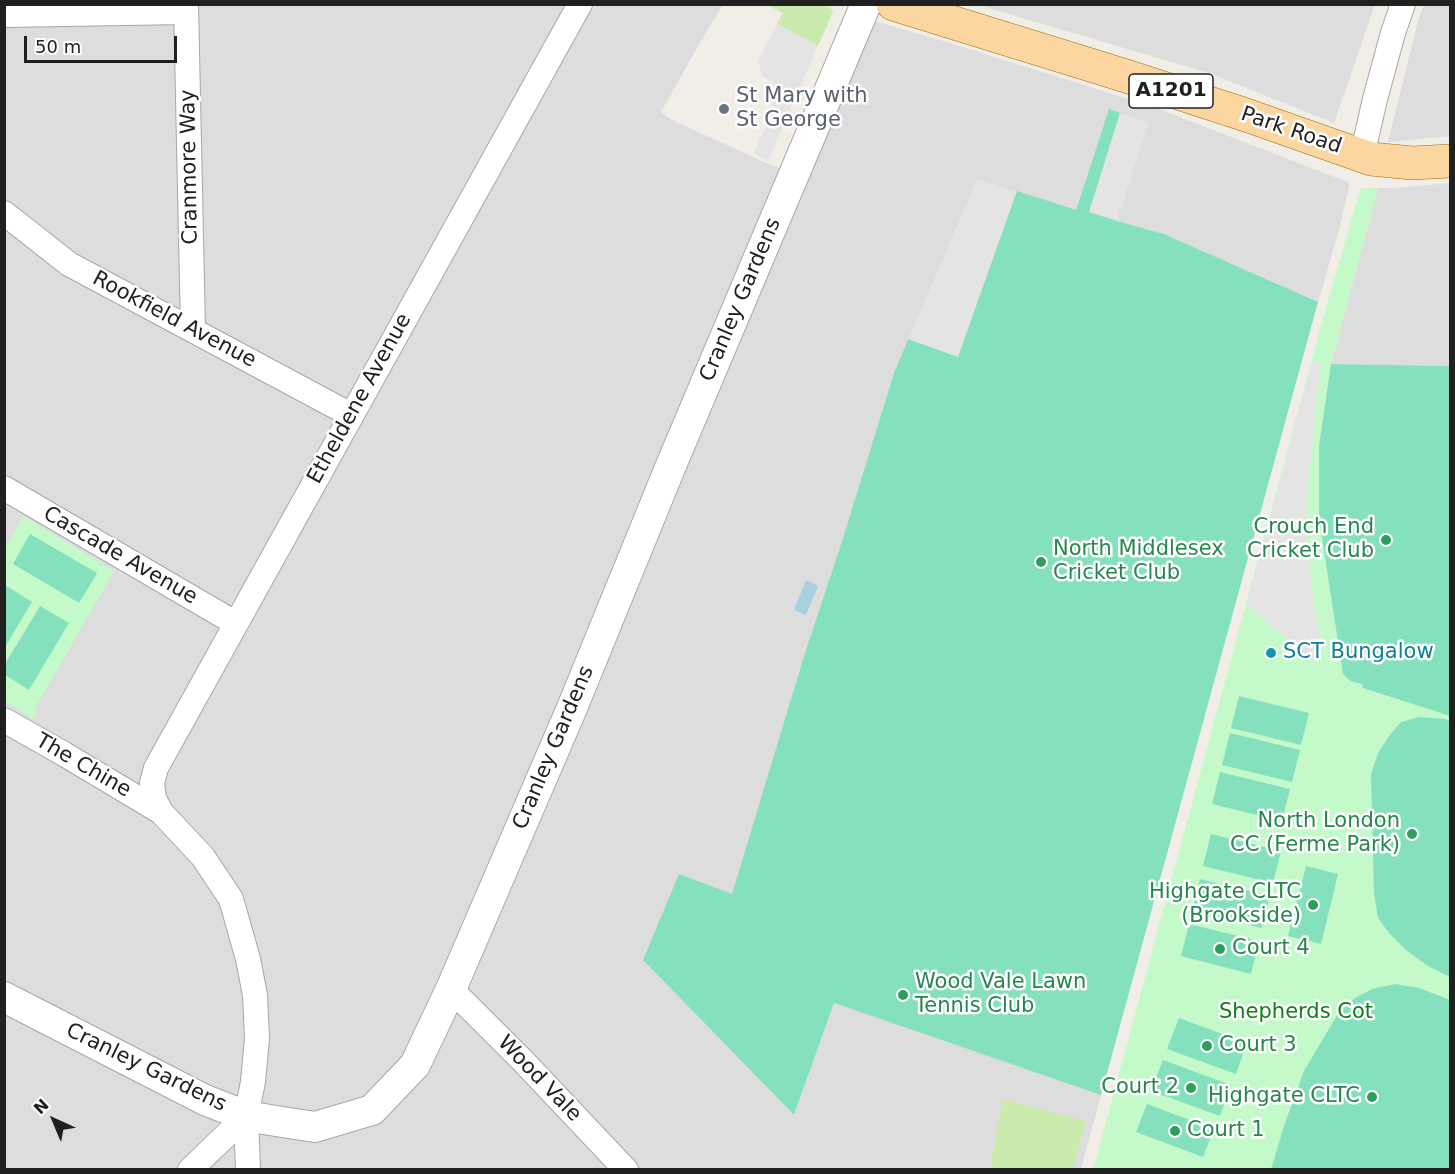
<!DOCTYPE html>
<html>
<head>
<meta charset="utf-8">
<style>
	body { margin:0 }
	#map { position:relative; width:1455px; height:1174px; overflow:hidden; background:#f1eee7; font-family:"DejaVu Sans",sans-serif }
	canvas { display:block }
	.frame { position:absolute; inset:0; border:6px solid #202020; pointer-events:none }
	.north { position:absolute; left:24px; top:1090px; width:60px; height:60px; -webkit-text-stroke:4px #fff; paint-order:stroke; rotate:316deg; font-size:16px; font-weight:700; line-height:24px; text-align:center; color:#202020 }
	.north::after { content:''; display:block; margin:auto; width:21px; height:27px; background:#202020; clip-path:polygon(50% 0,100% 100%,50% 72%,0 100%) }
	.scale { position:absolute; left:24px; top:36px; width:153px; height:27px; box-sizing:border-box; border:3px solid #202020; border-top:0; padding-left:8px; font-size:18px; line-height:21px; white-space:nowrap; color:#202020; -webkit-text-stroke:4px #fff; paint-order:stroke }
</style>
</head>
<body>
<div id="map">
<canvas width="1455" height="1174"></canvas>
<div class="frame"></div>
<div class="north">N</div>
<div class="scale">50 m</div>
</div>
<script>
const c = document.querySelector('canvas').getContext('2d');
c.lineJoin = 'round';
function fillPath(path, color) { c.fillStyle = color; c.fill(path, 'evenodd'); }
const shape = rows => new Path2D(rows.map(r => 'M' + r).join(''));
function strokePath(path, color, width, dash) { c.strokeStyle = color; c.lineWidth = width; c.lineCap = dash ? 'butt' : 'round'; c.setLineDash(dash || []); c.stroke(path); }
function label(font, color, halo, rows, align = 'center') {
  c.font = font + ' "DejaVu Sans",sans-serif'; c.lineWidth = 5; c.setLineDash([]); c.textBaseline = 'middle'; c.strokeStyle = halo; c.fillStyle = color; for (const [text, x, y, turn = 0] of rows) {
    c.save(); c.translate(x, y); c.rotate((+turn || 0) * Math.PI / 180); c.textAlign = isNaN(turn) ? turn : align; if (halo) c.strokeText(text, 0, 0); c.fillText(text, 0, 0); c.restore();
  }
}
fillPath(shape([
	[5,5,580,5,526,102,593,5,723,5,706,32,661,112,672,120,764,162,794,174,859,21,878,22,950,43,1154,107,1350,183,1339,230,1318,302,1164,234,1117,221,1149,123,1109,109,1076,210,894,373,843,538,804,656,732,895,643,960,794,1115,834,1003,1101,1095,1081,1169,5,1169],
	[978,5,1375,5,1334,123,1209,73],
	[1424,5,1450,5,1450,136,1388,142,1419,17],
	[1450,183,1450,366,1331,364,1378,188,1395,188]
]), '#dedddd');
fillPath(shape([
	[767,5,822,5,830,7,833,12,818,46,777,24,783,13],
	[1003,1099,1086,1121,1073,1169,990,1169]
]), '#caebad');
fillPath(shape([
	[1361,188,1378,188,1331,364,1319,446,1319,518,1344,674,1350,681,1363,684,1363,688,1450,716,1450,1169,1093,1170,1328,300],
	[23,516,114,571,34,710,37,712,32,719,5,701,5,548]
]), '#c4faca');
fillPath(shape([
	[1109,109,1149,123,1117,221,1164,234,1318,302,1101,1095,834,1003,794,1115,643,960,679,874,732,894,804,656,843,538,894,373,977,178,1076,210],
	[1331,364,1450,366,1450,716,1363,688,1362,684,1350,681,1343,674,1319,518,1319,446],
	[30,534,97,573,79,603,13,564],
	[5,585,32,602,5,647],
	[40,606,69,623,29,690,5,675,5,664],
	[1239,696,1309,713,1301,745,1231,728],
	[1419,717,1445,719,1450,721,1450,977,1428,966,1406,950,1390,934,1378,918,1374,894,1371,774,1378,753,1389,736,1401,722],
	[1230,733,1300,750,1292,782,1222,765],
	[1220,772,1290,789,1282,821,1212,804],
	[1211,834,1281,851,1273,883,1203,866],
	[1306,866,1338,874,1321,944,1288,936],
	[1200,879,1270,896,1262,928,1192,911],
	[1189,924,1259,941,1251,974,1181,956],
	[1395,984,1419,988,1450,1000,1450,1169,1271,1169,1285,1123,1304,1071,1339,1012,1355,998,1372,989],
	[1179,1018,1247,1043,1236,1074,1167,1049],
	[1163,1060,1231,1085,1220,1116,1151,1091],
	[1147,1104,1214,1129,1203,1157,1136,1132]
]), '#85e0be');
fillPath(shape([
	[777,24,818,46,768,161,754,154,774,106,769,103,776,88,772,81,762,76,758,61],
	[1120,113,1149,123,1117,221,1089,212],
	[977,178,1017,191,958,357,908,339],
	[1312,362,1321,364,1309,474,1307,510,1307,543,1315,611,1323,646,1310,660,1247,604]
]), '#e4e4e4');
fillPath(shape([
	[806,580,818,586,806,615,794,610]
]), '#a7d1de');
const minor = shape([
	[186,4,193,330],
	[4,15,186,12],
	[1362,156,1375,99,1393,33,1403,4],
	[4,213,69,264,351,415],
	[4,488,235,623],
	[4,720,64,754,161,812],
	[451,989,523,1061,626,1170],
	[190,1170,246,1116],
	[248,1170,246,1116,253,1082,257,1038,255,995,248,959,231,899,203,857,161,812,154,798,152,783,156,768,580,4]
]);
const tertiary = shape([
	[4,997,205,1100,246,1116,282,1122,315,1127,372,1110,415,1065,451,989,572,708,672,463,866,4]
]);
const primary = shape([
	[893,4,1126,76,1246,115,1371,159,1412,163,1450,161]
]);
strokePath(minor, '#a7a7a7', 26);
strokePath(tertiary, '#a7a7a7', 32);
strokePath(primary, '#9c6b00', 34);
strokePath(minor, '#fff', 24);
strokePath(tertiary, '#fff', 30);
strokePath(primary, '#fcd6a0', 33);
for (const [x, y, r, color] of [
	[724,109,6,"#6b7280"],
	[1386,540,6,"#2e9e5b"],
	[1041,562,6,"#2e9e5b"],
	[1271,653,6,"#0f9aa8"],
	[1412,834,6,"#2e9e5b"],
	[1313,905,6,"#2e9e5b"],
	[1220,949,6,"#2e9e5b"],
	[903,995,6,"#2e9e5b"],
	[1207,1046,6,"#2e9e5b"],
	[1191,1088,6,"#2e9e5b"],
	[1372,1097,6,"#2e9e5b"],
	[1175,1131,6,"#2e9e5b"]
]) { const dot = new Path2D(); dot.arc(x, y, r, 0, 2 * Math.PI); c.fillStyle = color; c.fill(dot); strokePath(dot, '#fff', 2); }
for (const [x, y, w] of [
	[1171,91,84]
]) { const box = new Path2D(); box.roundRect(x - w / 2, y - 17, w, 34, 4.5); c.fillStyle = '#fff'; c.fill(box); strokePath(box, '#202020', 1.5); }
label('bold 20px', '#202020', null, [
	["A1201",1171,91]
]);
label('21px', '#5b616d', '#fff', [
	["St Mary with",736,97],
	["St George",736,121]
], 'left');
label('21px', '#202020', '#fff', [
	["Park Road",1291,131,19],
	["Cranmore Way",190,167,-91],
	["Cranley Gardens",741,300,-67],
	["Rookfield Avenue",174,320,28],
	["Etheldene Avenue",360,399,-61],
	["Cascade Avenue",120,556,30],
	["Cranley Gardens",554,748,-67],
	["The Chine",83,766,30],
	["Cranley Gardens",146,1068,26],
	["Wood Vale",539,1079,46]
]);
label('21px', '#27864d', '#fff', [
	["Crouch End",1374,528],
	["Cricket Club",1374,552],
	["North Middlesex",1053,550,"left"],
	["Cricket Club",1053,574,"left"],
	["North London",1400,822],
	["CC (Ferme Park)",1400,846],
	["Highgate CLTC",1301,893],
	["(Brookside)",1301,917],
	["Court 4",1232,949,"left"],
	["Wood Vale Lawn",915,983,"left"],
	["Tennis Club",915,1007,"left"],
	["Court 3",1219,1046,"left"],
	["Court 2",1179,1088],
	["Highgate CLTC",1360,1097],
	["Court 1",1187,1131,"left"]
], 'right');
label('21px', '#0d838f', '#fff', [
	["SCT Bungalow",1283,653]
], 'left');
label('21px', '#0b8117', '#fff', [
	["Shepherds Cot",1296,1013]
]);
</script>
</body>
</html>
